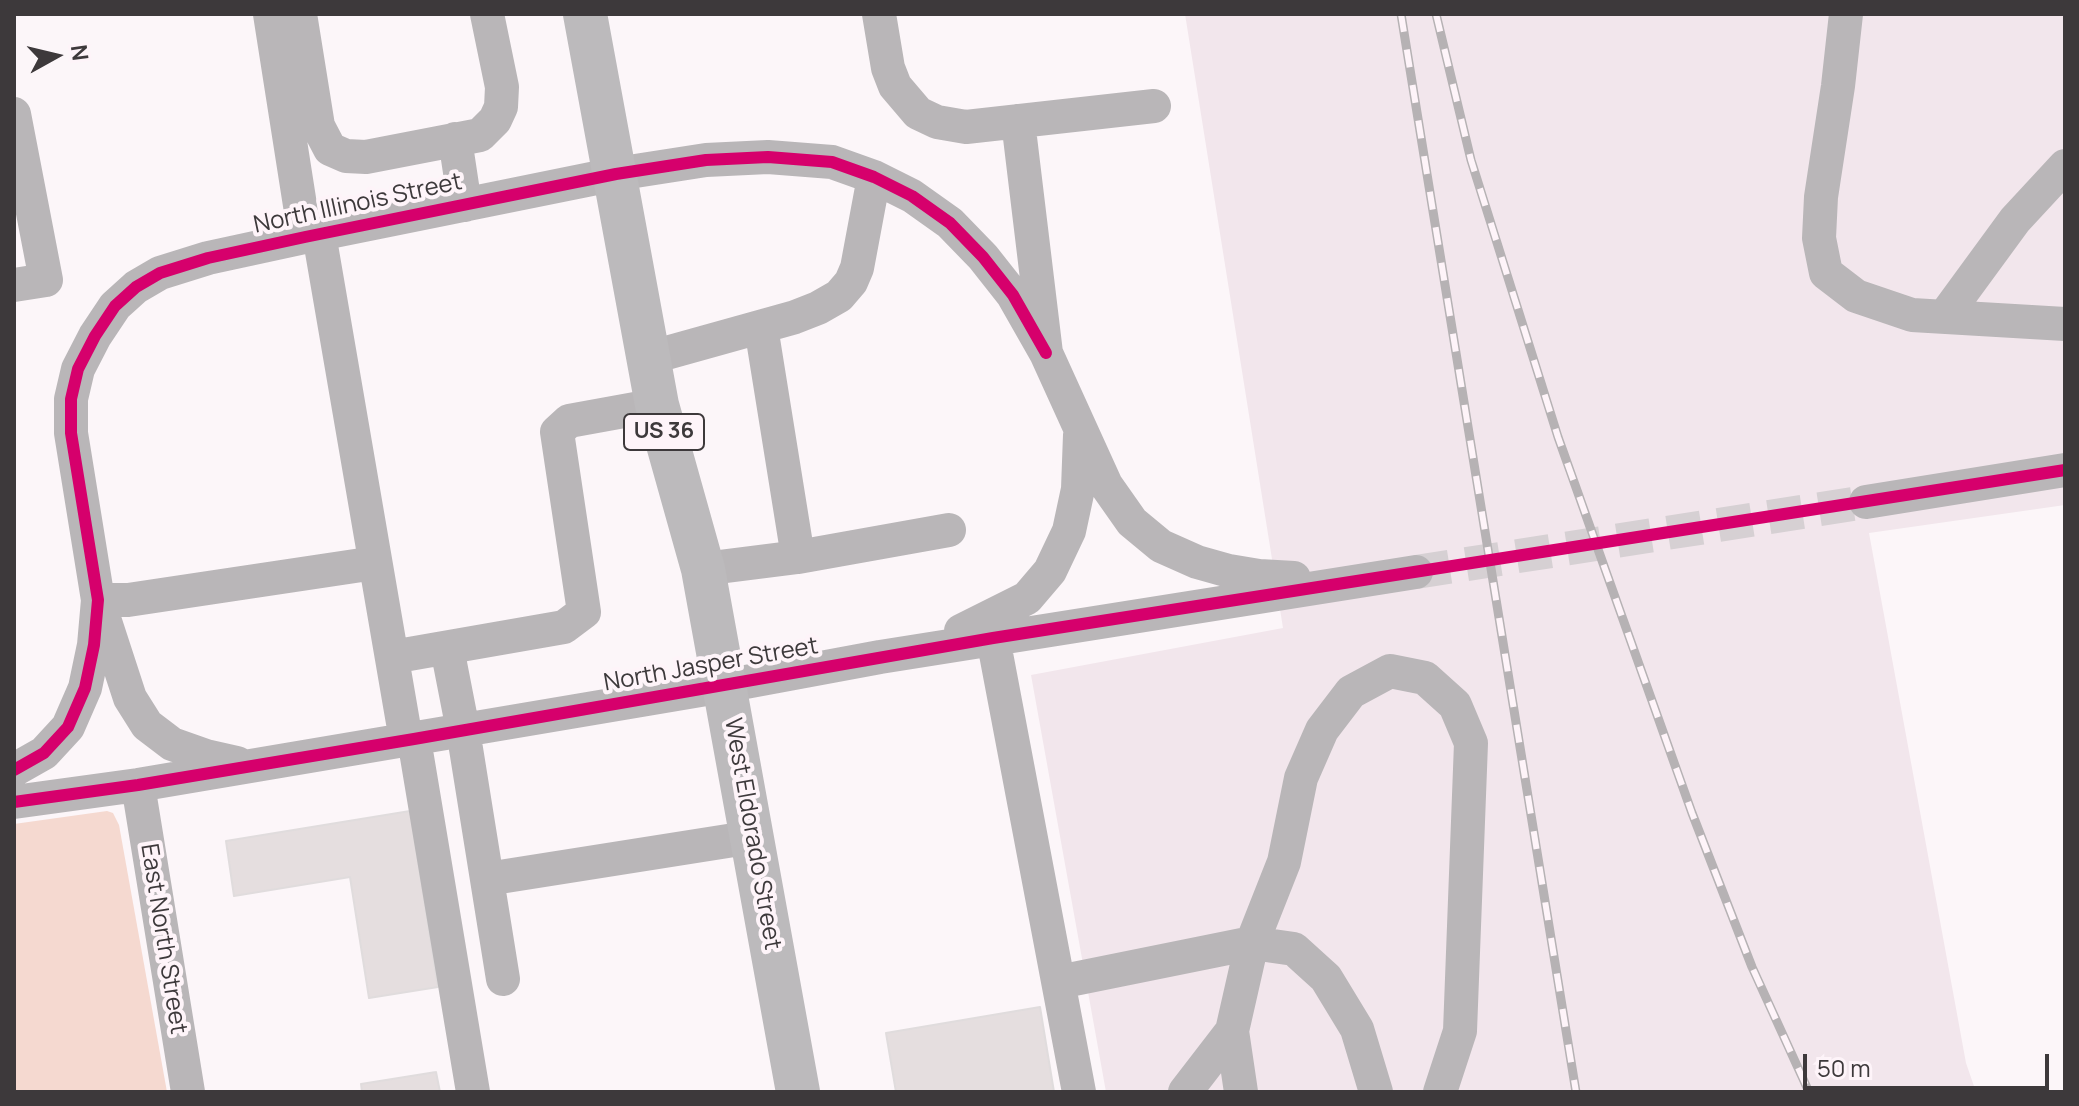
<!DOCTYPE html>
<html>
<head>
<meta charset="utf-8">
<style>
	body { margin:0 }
	#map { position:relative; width:2079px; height:1106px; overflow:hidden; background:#fcf6f9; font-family:Manrope,sans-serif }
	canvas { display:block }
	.frame { position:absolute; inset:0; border:16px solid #3d393b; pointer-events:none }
	.north { position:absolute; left:16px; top:16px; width:80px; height:80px; -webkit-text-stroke:6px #fef4f9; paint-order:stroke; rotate:82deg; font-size:22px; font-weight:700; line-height:32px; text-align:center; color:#3d393b }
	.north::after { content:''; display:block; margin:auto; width:28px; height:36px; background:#3d393b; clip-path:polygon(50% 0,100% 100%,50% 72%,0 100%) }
	.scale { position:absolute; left:1803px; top:1054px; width:246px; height:36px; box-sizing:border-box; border:4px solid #3d393b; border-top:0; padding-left:10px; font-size:24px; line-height:28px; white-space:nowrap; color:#3d393b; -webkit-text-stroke:6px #fef4f9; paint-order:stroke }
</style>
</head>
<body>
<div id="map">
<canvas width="2079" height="1106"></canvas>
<div class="frame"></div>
<div class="north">N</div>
<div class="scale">50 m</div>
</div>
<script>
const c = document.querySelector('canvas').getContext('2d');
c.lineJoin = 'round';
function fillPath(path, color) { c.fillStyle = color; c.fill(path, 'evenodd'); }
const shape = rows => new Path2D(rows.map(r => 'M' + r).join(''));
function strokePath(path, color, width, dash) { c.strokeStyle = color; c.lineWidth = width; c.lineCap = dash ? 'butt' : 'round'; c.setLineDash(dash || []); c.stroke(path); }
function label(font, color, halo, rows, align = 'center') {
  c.font = font + ' Manrope,sans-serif'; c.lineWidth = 8; c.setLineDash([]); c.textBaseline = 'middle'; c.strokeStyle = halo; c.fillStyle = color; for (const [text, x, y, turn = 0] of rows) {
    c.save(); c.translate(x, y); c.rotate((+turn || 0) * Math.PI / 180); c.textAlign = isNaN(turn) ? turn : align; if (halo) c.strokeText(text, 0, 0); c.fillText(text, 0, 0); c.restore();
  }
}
fillPath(shape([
	[1185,14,2065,14,2065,505,1869,533,1966,1063,1976,1092,1106,1092,1031,675,1283,628]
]), '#f2e6ec');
fillPath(shape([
	[107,811,113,813,119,825,167,1092,14,1092,14,824]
]), '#f5d9d0');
const building = shape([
	[410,811,438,987,369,998,350,877,234,896,226,841,410,811],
	[1040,1007,1054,1092,896,1092,886,1033,1040,1007],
	[436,1072,440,1092,362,1092,361,1084,436,1072]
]);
fillPath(building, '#e5dedf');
strokePath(building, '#e0dcdd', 2);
strokePath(shape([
	[1416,572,1866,502]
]), '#d6d0d3', 34, [34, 17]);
strokePath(shape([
	[270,14,305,237],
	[300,14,318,126,330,149,346,156,366,157,480,135,495,120,501,107,502,87,487,14],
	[879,14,888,68,895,86,918,113,937,122,966,127,1154,106],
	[1846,14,1838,86,1821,197,1819,238,1826,273,1856,296,1912,315,2065,324],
	[14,114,46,280,14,285],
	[1018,121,1046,353,1106,485,1132,522,1161,546,1197,562,1229,571,1259,576,1294,578],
	[455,139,465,205],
	[319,234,406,740],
	[1944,317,2015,220,2065,166],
	[648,358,795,317,818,308,839,296,851,282,857,268,874,177],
	[1866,502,2065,470],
	[798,557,949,530],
	[703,569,798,557,761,327],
	[961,631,1027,598,1050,571,1069,531,1078,489,1080,435],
	[993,638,1079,1092],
	[447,648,463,730,503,979],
	[392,657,564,627,584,612,557,432,569,421,657,405],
	[414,739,473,1092],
	[237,763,206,756,172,744,147,725,130,698,98,600,128,600,375,563],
	[14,770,44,753,68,727,85,688,94,645,98,600,71,433,71,399,78,369,95,336,115,306,136,287,160,273,208,258,305,237,616,174,706,160,768,157,832,162,874,177,912,196,950,223,983,257,1013,295,1046,353],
	[138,785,188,1092],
	[14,802,138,785,724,686,880,657,1416,572],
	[487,879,753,837],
	[1059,982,1252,943,1294,949,1326,978,1357,1029,1376,1092],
	[1185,1092,1232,1031],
	[1241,1092,1232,1031,1252,943,1284,862,1301,778,1322,730,1351,692,1390,671,1425,678,1455,705,1471,743,1460,1031,1440,1092]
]), '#b9b6b8', 34);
strokePath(shape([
	[585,14,657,405,703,569,798,1092]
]), '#bcbabc', 44);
const rail = shape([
	[1401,14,1576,1092],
	[1436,14,1471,160,1558,437,1692,813,1752,967,1809,1092]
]);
strokePath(rail, '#b6b2b4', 9);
strokePath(rail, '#fef4f9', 6, [18]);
strokePath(shape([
	[14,770,44,753,68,727,85,688,94,645,98,600,71,433,71,399,78,369,95,336,115,306,136,287,160,273,208,258,305,237,616,174,706,160,768,157,832,162,874,177,912,196,950,223,983,257,1013,295,1046,353],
	[14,802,138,785,414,739,993,638,2065,470]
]), '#d6006c', 12);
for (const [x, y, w] of [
	[664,432,80]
]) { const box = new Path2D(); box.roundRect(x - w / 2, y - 18, w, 36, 6); c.fillStyle = '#fef4f9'; c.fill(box); strokePath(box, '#3d393b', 2); }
label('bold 22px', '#3d393b', null, [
	["US 36",664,432]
]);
label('24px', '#3d393b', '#fef4f9', [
	["North Illinois Street",358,204,-12],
	["North Jasper Street",711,665,-10],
	["West Eldorado Street",752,834,80],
	["East North Street",163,939,81]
]);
</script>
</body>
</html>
